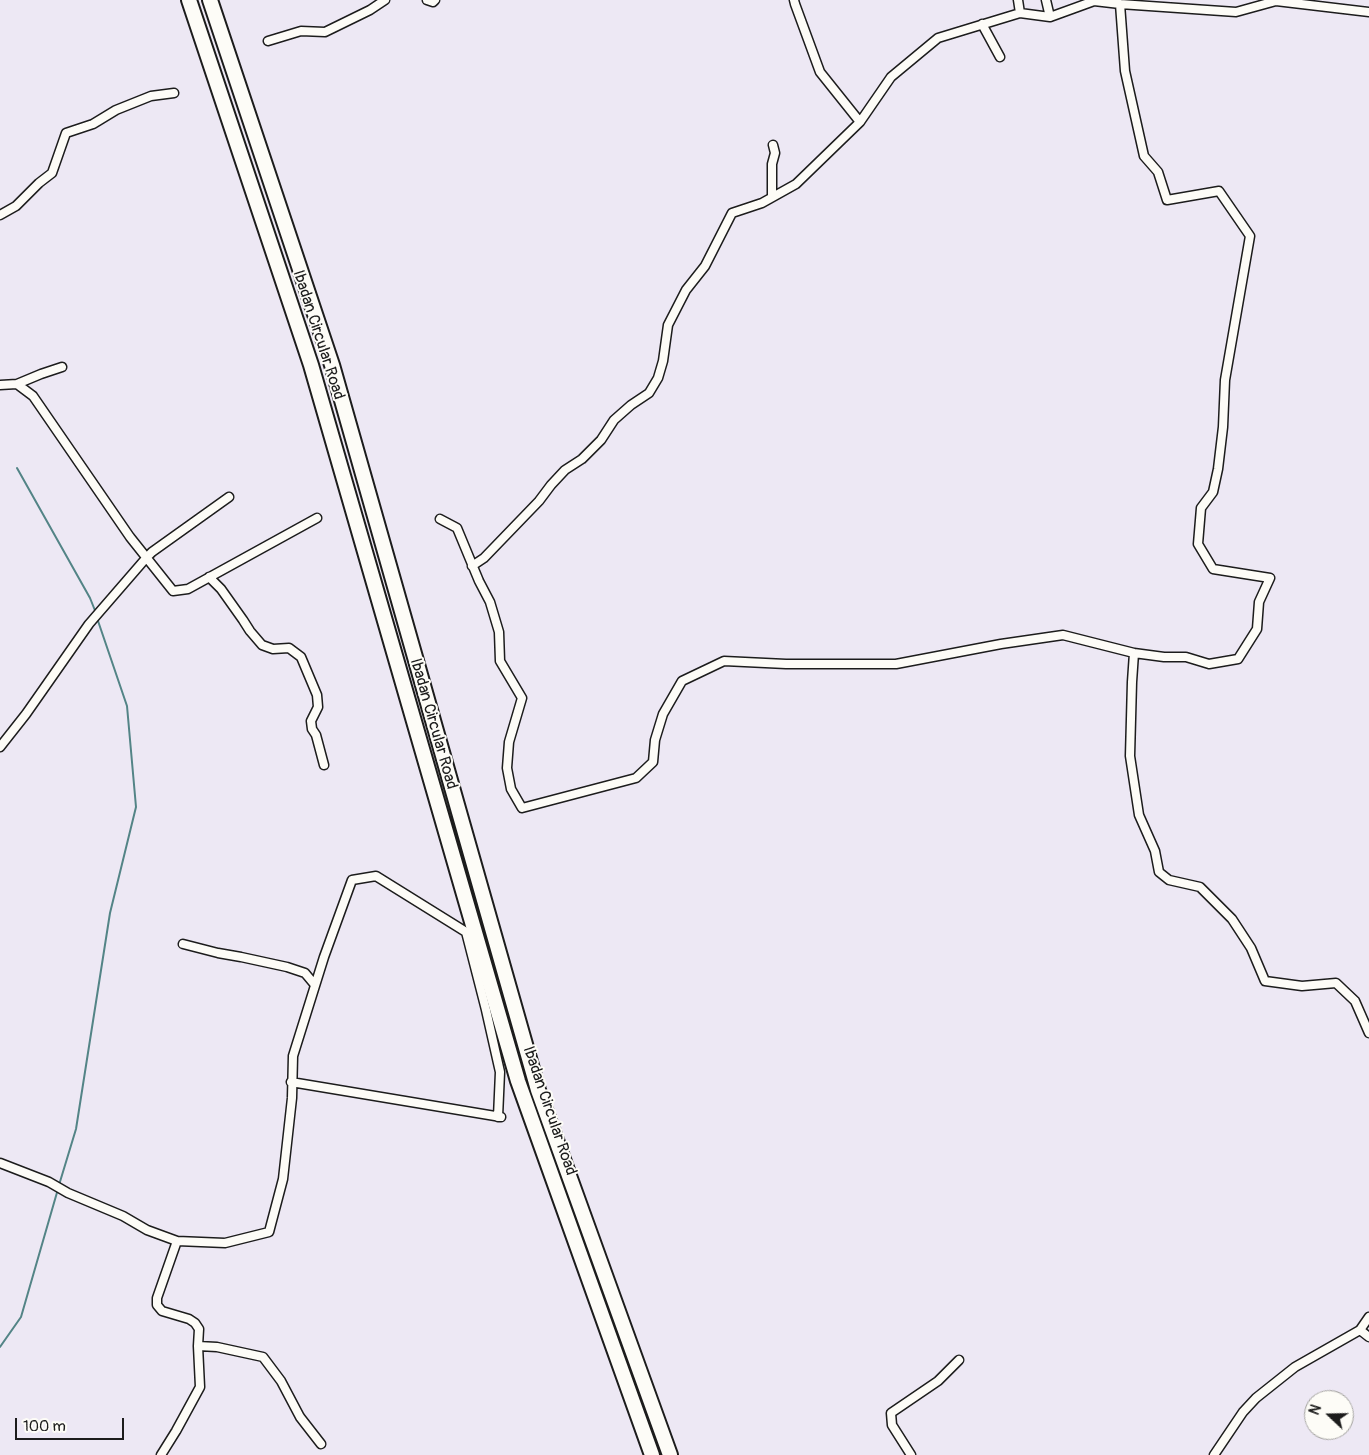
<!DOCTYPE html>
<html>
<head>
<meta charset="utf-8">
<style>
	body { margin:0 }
	#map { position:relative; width:1369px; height:1455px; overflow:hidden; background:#ede8f4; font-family:Pangolin,sans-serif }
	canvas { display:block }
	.north { position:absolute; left:1304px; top:1390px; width:50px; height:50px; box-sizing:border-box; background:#fdfcf7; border:1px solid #a3a29f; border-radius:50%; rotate:291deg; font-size:14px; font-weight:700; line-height:20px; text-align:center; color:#1c1c1c }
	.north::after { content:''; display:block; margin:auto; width:18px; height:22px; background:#1c1c1c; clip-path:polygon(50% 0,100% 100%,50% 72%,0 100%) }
	.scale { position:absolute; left:15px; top:1418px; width:109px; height:22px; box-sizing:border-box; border:2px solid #1c1c1c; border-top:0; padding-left:6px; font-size:15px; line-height:18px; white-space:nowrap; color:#1c1c1c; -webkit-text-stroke:4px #fdfcf7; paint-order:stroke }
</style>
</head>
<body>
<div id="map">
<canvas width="1369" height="1455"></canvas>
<div class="north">N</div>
<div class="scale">100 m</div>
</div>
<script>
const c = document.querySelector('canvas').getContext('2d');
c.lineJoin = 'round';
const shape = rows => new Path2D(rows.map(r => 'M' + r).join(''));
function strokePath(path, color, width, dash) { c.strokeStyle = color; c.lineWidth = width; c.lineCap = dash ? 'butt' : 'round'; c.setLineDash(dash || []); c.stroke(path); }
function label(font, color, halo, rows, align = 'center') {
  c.font = font + ' Pangolin,sans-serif'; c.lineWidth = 4; c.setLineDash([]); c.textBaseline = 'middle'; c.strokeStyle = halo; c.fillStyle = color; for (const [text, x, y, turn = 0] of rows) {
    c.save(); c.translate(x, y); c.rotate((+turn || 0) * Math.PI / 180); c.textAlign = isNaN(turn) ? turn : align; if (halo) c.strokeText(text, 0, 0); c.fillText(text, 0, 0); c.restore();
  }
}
strokePath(shape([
	[17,468,90,598,96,613],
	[59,1185,76,1129,110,913,136,807,127,706,97,618],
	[0,1347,21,1317,58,1189]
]), '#538486', 2);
const street = shape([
	[427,0,433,2,435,0],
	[794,0,795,4,820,72,860,122],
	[1018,0,1020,13],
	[1046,0,1050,17],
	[982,24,1000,57],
	[268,41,301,31,325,32,370,10,385,0],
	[772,197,772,164,775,153,773,145],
	[0,215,16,206,39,183,52,173,66,133,93,124,116,110,151,96,174,93],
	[17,384,33,396,130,537,173,591,188,589,317,518],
	[0,385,17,384,41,374,62,367],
	[440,519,457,528,479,581,490,602,499,632,500,661,522,698,509,742,507,768,511,789,522,808,636,778,653,762,655,740,663,714,682,681,724,661,786,664,896,664,1001,644,1063,635,1134,653,1164,657,1186,657,1209,664,1238,659,1257,629,1259,602,1270,578,1213,569,1198,544,1201,508,1213,492,1218,469,1223,427,1225,380,1250,236,1219,191,1167,200,1158,172,1144,156,1125,71,1120,4],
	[472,566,484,558,539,501,551,485,565,470,582,459,601,440,614,420,631,405,649,393,658,378,663,361,668,325,686,290,705,266,732,213,762,203,796,184,860,122,891,77,938,38,1020,13,1050,17,1094,1,1120,4,1236,12,1276,1,1369,12],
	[209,577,221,589,243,620,250,631,262,645,273,649,289,648,301,657,317,695,318,707,311,721,312,729,316,735,324,765],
	[1134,653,1132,682,1130,756,1139,815,1155,851,1159,872,1169,880,1200,887,1232,919,1251,948,1265,981,1302,986,1336,983,1355,1001,1369,1033],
	[0,747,26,714,89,624,147,557,152,552,229,497],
	[183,944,218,953,241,957,287,967,305,973,315,985],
	[291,1082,501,1117],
	[0,1163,49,1182,68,1193,123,1216,147,1230,177,1241],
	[1360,1330,1369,1337],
	[198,1346,217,1347,263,1357,281,1381,300,1417,321,1444],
	[161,1455,176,1431,200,1387,198,1346,199,1329,195,1323,189,1319,162,1311,157,1305,157,1298,177,1241,225,1243,269,1232,283,1179,292,1098,293,1056,324,957,352,880,376,876,466,932,486,1010,500,1072,498,1117],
	[911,1455,892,1425,891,1413,938,1381,959,1360],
	[1214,1455,1243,1412,1256,1398,1295,1367,1360,1330,1369,1317]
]);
const highway = shape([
	[189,0,311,365,518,1081,652,1455],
	[210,0,332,365,538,1090,670,1455]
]);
strokePath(street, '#1c1c1c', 11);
strokePath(highway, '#1c1c1c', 18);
strokePath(street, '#fdfcf7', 8);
strokePath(highway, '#fdfcf7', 14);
label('16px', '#1c1c1c', '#fdfcf7', [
	["Ibadan Circular Road",318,335,72],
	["Ibadan Circular Road",433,724,74],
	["Ibadan Circular Road",549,1111,71]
]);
</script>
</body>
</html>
